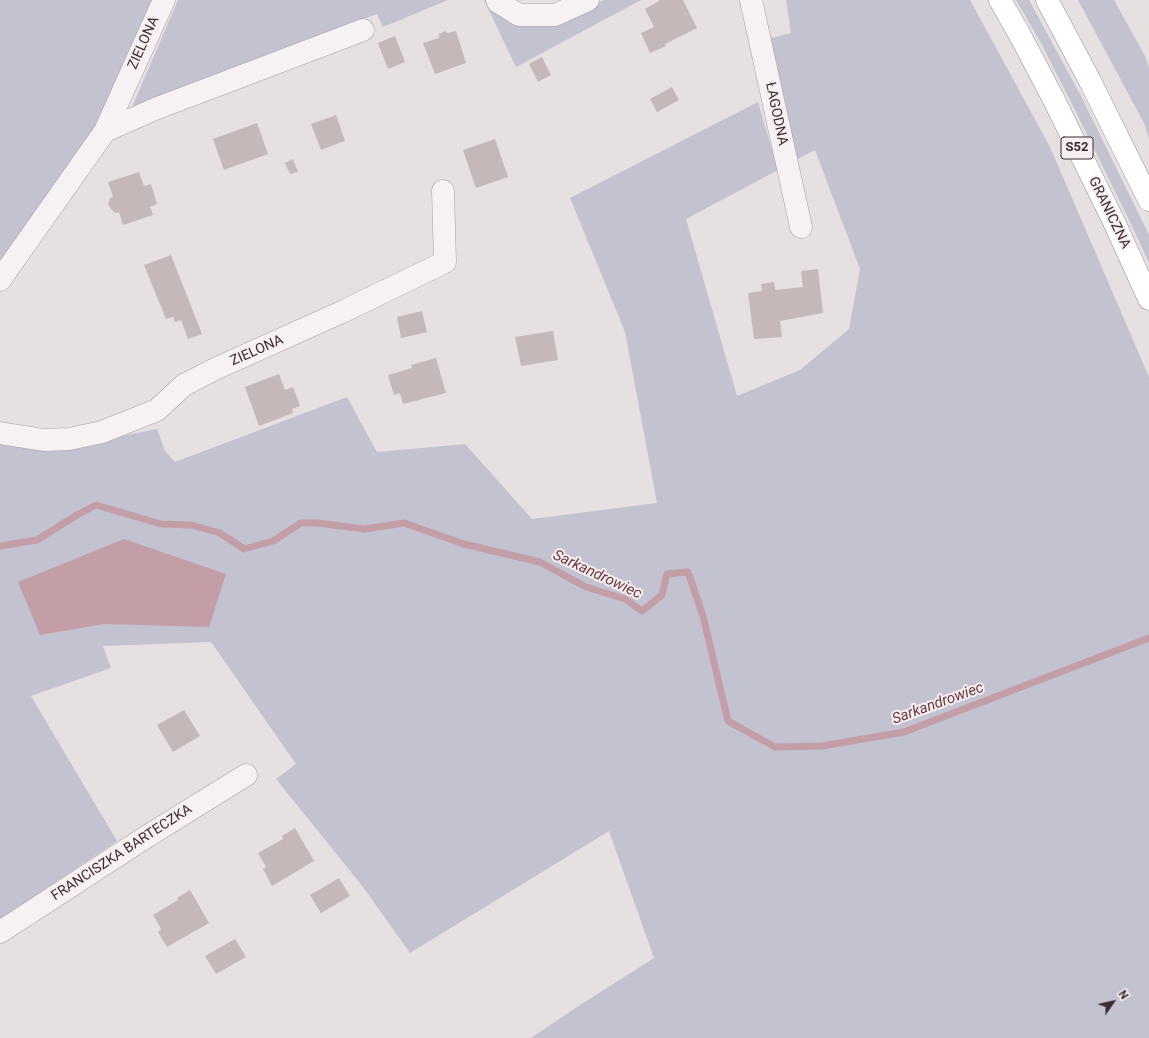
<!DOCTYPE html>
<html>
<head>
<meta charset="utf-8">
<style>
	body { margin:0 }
	#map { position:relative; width:1149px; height:1038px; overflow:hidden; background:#e7e0e1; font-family:Roboto,sans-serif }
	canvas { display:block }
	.north { position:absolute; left:1093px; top:982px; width:40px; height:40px; -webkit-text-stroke:3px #f5eff0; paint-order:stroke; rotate:56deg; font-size:11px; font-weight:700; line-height:16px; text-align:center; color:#3d2a2c }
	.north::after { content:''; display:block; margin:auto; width:14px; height:18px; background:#3d2a2c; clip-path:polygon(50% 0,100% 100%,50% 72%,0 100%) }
</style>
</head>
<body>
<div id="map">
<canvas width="1149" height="1038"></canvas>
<div class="north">N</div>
</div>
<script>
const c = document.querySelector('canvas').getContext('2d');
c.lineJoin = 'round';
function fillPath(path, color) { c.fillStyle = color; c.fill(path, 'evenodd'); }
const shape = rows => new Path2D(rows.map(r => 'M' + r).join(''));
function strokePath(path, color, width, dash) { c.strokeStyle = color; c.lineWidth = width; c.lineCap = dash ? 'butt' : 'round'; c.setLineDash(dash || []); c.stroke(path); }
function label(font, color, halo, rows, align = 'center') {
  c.font = font + ' Roboto,sans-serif'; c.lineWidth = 4; c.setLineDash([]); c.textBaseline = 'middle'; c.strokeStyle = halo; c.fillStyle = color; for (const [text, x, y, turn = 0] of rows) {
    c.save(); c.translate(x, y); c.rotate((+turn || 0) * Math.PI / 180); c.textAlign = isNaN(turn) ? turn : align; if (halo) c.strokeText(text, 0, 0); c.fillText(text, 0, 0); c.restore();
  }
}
fillPath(shape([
	[0,0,153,0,97,129,0,265],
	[178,0,448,0,383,27,377,14,132,107],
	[484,0,494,0,562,19,604,0,641,0,516,67],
	[786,0,970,0,1050,147,1149,377,1149,1038,531,1038,574,1009,654,958,609,831,410,953,363,887,276,779,296,764,211,642,103,646,111,668,31,696,117,841,0,919,0,434,61,448,157,429,165,451,175,462,347,397,377,452,465,444,532,519,657,503,625,332,570,198,758,102,778,170,686,219,737,396,800,370,849,329,860,269,815,150,796,160,767,39,791,33],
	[1016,0,1029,0,1081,96,1149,235,1149,263,1133,228,1072,104,1041,43],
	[1078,0,1114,0,1145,56,1149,68,1149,139,1145,125]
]), '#c2c2d0');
fillPath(shape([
	[124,539,226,574,209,627,104,624,40,635,18,582]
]), '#c49ea7');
strokePath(shape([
	[0,546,37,540,77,515,96,505,161,524,191,525,220,533,244,549,273,541,301,523,317,523,365,529,404,523,464,544,540,562,586,587,625,599,642,611,662,595,667,574,688,572,703,616,728,721,775,747,822,746,904,732,1149,638]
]), '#c49ea7', 7);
fillPath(shape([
	[659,0,683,0,697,28,665,44,666,46,650,53,641,33,654,27,645,9,659,1],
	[445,31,447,33,456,31,466,63,435,74,423,43,439,38,439,34],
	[395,36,405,62,388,69,378,43],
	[542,57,551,75,538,82,529,64],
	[672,87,679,100,657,112,650,99],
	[336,115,345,141,321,150,311,124],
	[257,123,268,154,224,170,213,139],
	[495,139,508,177,476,188,463,150],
	[293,159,298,172,290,174,285,163],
	[139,172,144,186,151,184,157,204,150,207,153,215,123,225,119,212,115,213,111,209,108,204,110,198,113,197,108,182],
	[171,255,202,334,188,339,181,320,175,322,173,317,166,319,144,265],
	[818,269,823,313,780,321,782,337,754,339,748,293,762,291,761,284,774,282,775,290,803,287,801,271],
	[422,311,427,332,401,338,397,317],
	[553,331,558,360,521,366,515,337],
	[436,358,446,393,403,404,400,393,394,395,388,375,412,368,411,365],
	[279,374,285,390,293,387,300,406,292,409,293,413,259,426,245,387],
	[184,710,200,736,173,752,157,725],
	[295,828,314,861,272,886,263,869,266,867,258,853,283,839,282,836],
	[339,878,350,896,321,913,310,895],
	[190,890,209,923,167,947,158,932,161,929,153,915,178,900,177,898],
	[235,939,246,957,216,974,205,956]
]), '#c4b8b9');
const minor = shape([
	[497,0,498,2,519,15,555,15,588,0],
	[751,0,801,227],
	[105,131,155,109,363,30],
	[0,280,105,131,164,0],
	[0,433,44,440,69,439,102,432,157,410,184,385,215,369,344,311,445,262,443,191],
	[0,932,146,837,246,775]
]);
const highway = shape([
	[1000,0,1021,37,1054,100,1115,224,1149,299],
	[1047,0,1090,81,1149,200]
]);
strokePath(minor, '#aa9ea0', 23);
strokePath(highway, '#9c898b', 23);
strokePath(minor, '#f6f2f3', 22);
strokePath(highway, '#fff', 22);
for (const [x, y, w] of [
	[1077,148,32]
]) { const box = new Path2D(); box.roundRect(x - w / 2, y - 11, w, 22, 3); c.fillStyle = '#f5eff0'; c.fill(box); strokePath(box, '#3d2a2c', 1); }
label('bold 13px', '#3d2a2c', null, [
	["S52",1077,148]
]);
label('14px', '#3d2a2c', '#f5eff0', [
	["ZIELONA",144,43,-66],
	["ŁAGODNA",776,114,78],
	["GRANICZNA",1109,213,64],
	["ZIELONA",257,351,-24],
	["FRANCISZKA BARTECZKA",122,853,-33]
]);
label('italic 15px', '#6d3842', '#f5eff0', [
	["Sarkandrowiec",597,575,25],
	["Sarkandrowiec",938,704,-20]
]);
</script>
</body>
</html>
